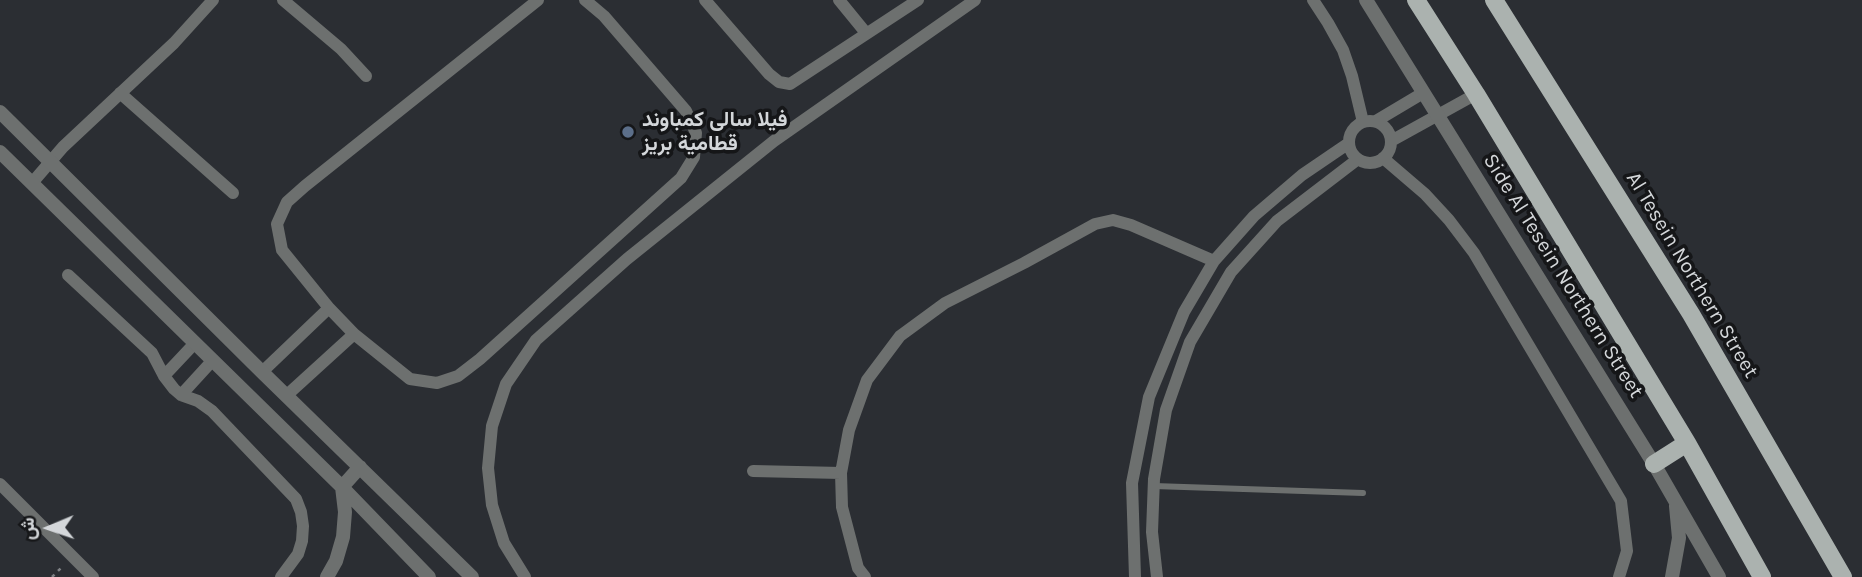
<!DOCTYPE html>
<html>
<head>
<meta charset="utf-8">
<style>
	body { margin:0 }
	#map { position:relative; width:1862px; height:577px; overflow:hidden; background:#2b2e33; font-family:Karla,Vazirmatn,sans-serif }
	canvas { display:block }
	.north { position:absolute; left:14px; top:493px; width:70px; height:70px; -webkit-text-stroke:5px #151618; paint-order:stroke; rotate:268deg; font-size:19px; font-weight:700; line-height:28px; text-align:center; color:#d4d7da }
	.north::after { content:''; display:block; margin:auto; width:24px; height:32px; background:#d4d7da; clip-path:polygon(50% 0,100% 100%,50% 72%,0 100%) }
</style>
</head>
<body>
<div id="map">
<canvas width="1862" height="577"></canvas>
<div class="north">ش</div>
</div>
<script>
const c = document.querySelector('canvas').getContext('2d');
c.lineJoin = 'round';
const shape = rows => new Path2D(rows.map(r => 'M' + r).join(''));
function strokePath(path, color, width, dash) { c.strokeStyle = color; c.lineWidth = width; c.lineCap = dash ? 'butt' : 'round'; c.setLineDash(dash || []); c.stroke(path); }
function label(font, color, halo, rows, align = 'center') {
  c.font = font + ' Karla,Vazirmatn,sans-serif'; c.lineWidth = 7; c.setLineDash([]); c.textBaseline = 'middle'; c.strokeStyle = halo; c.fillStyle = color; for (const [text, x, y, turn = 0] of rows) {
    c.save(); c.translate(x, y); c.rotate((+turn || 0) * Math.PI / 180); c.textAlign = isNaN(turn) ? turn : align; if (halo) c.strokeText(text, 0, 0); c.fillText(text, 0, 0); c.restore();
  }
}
strokePath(shape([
	[52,577,63,566]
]), '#7f8286', 2.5, [3.5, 5]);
strokePath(shape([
	[1154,486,1363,493]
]), '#6d706f', 6);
strokePath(shape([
	[283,0,341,49,366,76],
	[538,0,305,186,287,202,277,224,282,250,329,308,354,334,410,379,437,383,458,376,480,359,681,178,694,157,696,133,686,111,604,16,585,0],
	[705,0,769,74,779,82,790,84,918,0],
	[839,0,866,33],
	[1313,0,1328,23,1343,50,1352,76,1363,122],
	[120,93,233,193],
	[1376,121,1423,93],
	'1349 142a21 21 0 1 1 42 0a21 21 0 1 1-42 0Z',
	[1391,141,1476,94],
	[1383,158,1425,194,1449,220,1474,253,1621,501,1627,551,1619,577],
	[32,183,63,147,174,43,213,0],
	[68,275,152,353,164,376,174,389,181,395,198,401,212,411,296,499,301,512,303,526,302,541,298,554,281,577],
	[262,372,329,308],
	[164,376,195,343],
	[181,395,213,360],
	[287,395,354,334],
	[753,471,841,473],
	[0,484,93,577],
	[525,577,504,543,492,505,488,468,492,426,506,384,536,340,627,259,774,141,975,0],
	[865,577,858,568,842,507,841,473,849,430,867,380,900,336,945,303,1024,263,1095,224,1113,220,1131,225,1214,261],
	[1135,577,1132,483,1149,397,1184,312,1214,261,1254,216,1302,175,1349,143],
	[1157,577,1152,532,1154,479,1166,410,1190,342,1231,272,1277,221,1358,159]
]), '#6d706f', 12);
strokePath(shape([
	[1366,0,1654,464,1719,577],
	[0,112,262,372,472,577],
	[0,152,342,487,429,577],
	[327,577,336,561,343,537,345,512,342,487,360,467],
	[1672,577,1679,538,1676,506]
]), '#6d706f', 14);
strokePath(shape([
	[1416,0,1476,94,1687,443,1762,577],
	[1494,0,1691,314,1843,577],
	[1654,464,1687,443]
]), '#abb2af', 18);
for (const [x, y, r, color] of [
	[628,132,7,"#5c6f8a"]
]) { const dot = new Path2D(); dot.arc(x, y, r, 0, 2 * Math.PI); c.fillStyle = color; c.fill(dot); strokePath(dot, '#151618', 2.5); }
label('bold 21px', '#d4d7da', '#151618', [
	["فيلا سالى كمباوند",642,120],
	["قطامية بريز",642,144]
], 'left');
label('21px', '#d4d7da', '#151618', [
	["Al Tesein Northern Street",1692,275,59],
	["Side Al Tesein Northern Street",1563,276,58]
]);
</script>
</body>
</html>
